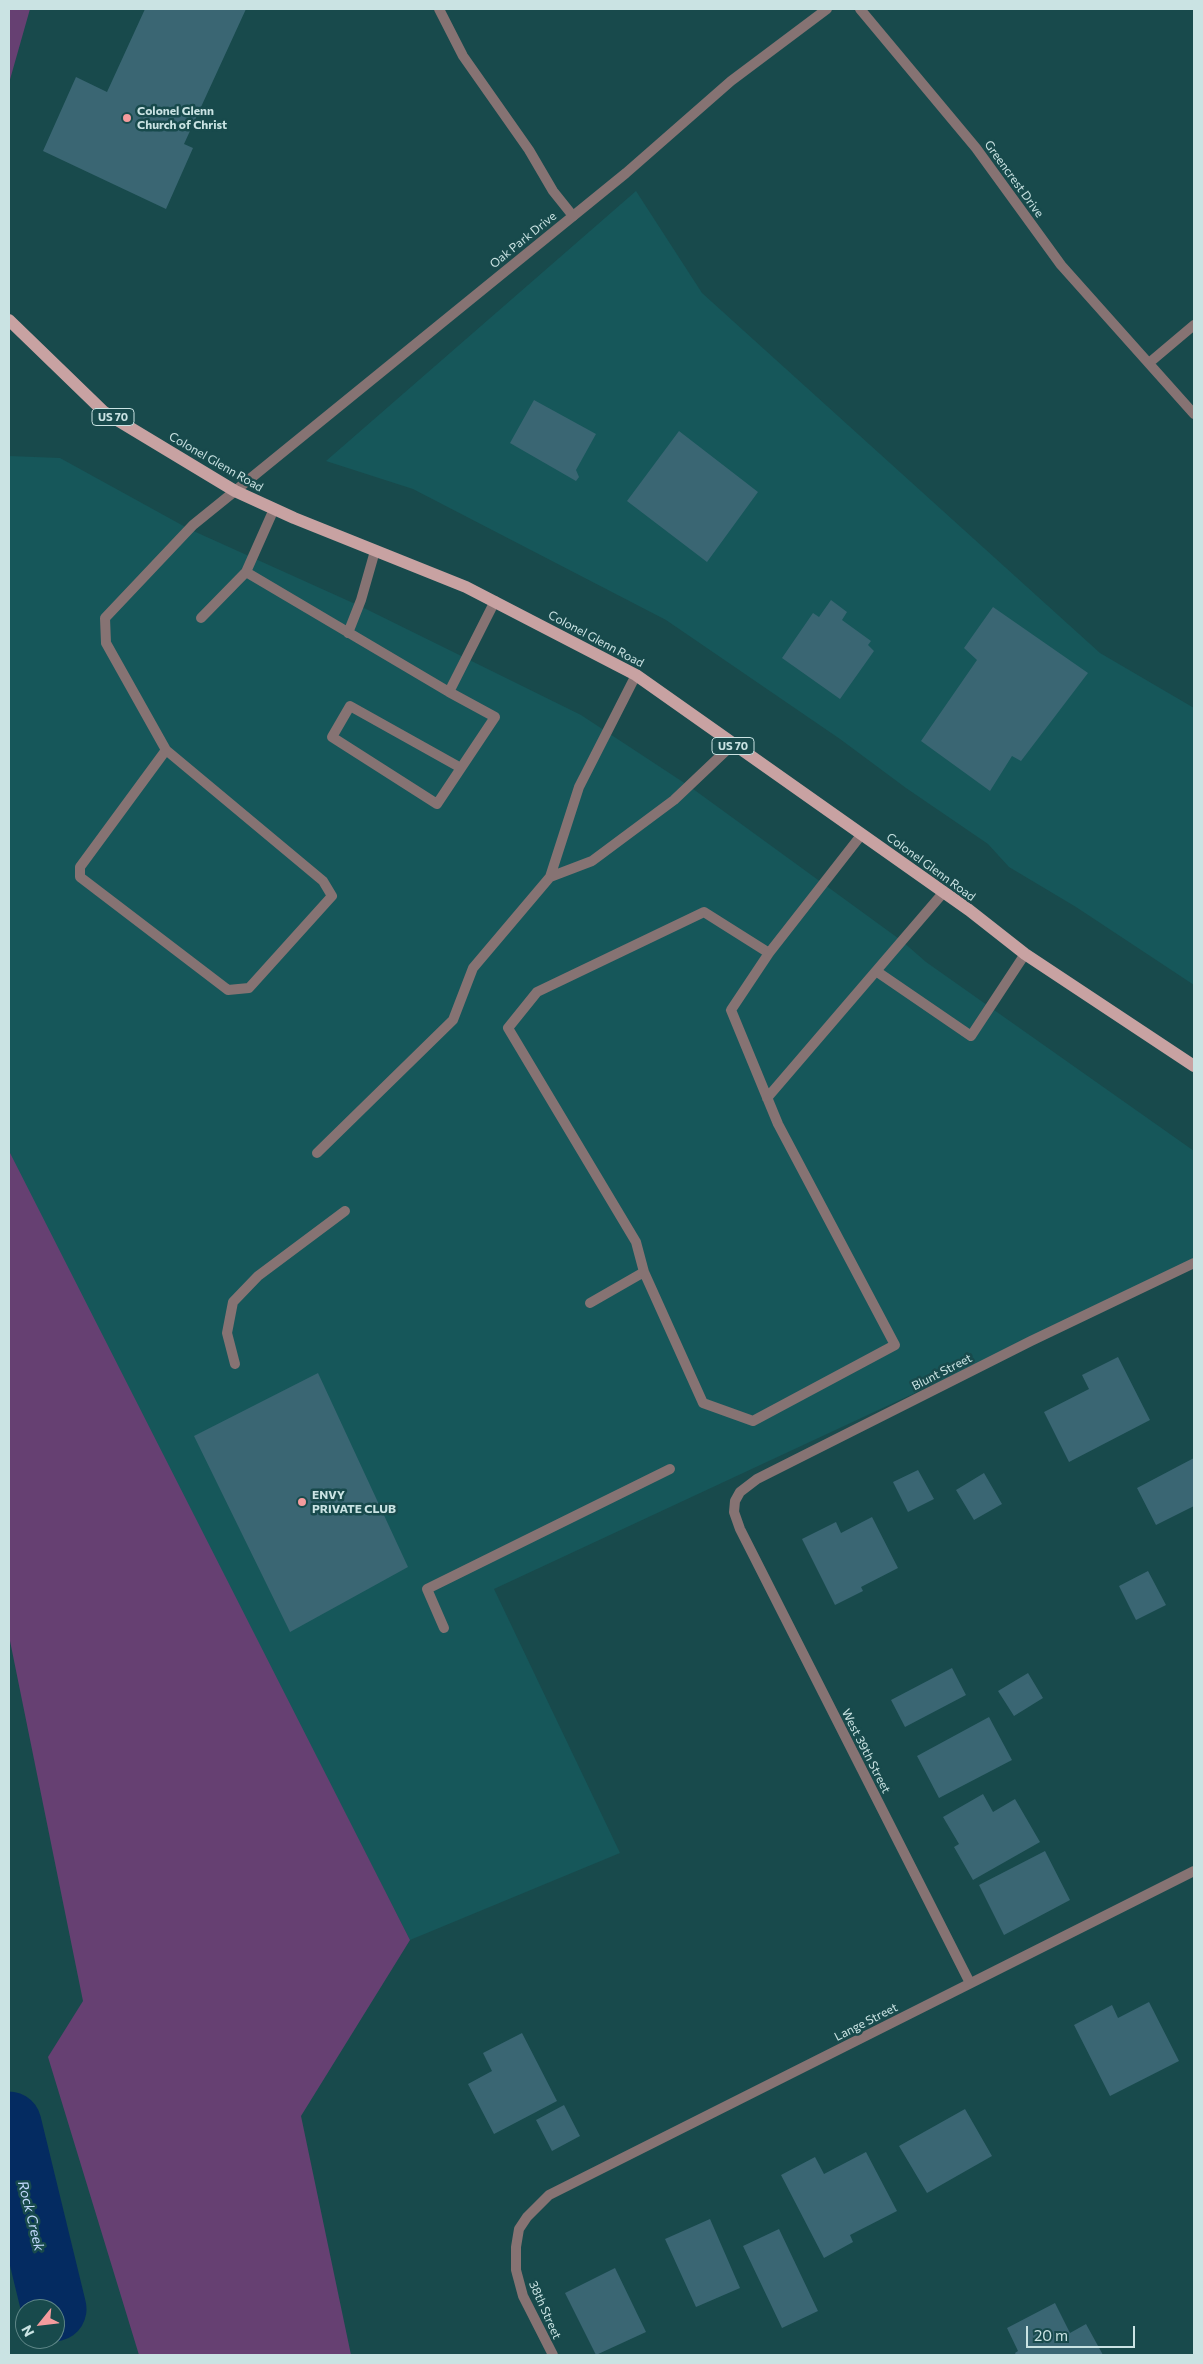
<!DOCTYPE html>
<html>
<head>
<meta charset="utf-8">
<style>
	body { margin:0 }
	#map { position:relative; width:1203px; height:2364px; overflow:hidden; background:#184a4c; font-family:Commissioner,sans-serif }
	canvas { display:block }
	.frame { position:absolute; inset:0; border:10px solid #cae3e3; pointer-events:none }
	.north { position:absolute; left:15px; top:2299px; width:50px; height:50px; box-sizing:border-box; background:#184a4c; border:1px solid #5f8788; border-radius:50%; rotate:241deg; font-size:14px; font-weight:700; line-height:20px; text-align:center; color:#cae3e3 }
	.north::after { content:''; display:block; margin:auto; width:18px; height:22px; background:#f59b9d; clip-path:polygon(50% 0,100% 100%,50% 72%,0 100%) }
	.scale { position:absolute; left:1026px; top:2326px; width:109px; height:22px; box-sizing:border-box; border:2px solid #cae3e3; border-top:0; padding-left:6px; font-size:15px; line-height:18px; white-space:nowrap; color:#cae3e3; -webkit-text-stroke:4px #184a4c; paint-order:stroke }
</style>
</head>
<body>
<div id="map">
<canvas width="1203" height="2364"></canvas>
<div class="frame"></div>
<div class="north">N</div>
<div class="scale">20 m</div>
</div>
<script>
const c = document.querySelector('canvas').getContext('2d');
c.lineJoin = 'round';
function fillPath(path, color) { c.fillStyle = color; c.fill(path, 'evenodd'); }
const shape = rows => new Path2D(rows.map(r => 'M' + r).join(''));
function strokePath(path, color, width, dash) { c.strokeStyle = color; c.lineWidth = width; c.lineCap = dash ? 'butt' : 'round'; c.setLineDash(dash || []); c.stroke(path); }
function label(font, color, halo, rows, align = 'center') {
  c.font = font + ' Commissioner,sans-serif'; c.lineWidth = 5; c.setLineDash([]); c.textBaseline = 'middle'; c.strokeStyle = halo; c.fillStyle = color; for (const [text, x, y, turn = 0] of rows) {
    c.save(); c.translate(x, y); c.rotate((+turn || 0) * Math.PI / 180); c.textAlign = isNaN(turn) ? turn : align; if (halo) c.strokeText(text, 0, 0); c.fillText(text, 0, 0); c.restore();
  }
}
fillPath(shape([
	[636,191,702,293,1100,653,1194,708,1194,985,1076,907,1009,867,988,844,906,788,840,739,666,620,413,489,326,461],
	[9,456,60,458,189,529,362,607,581,715,689,786,902,941,926,962,1194,1151,1194,1263,494,1589,620,1853,410,1940,9,1158]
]), '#16575a');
fillPath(shape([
	[9,9,30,9,9,83],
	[9,1151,410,1940,301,2116,351,2355,139,2355,48,2057,83,2001,9,1636]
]), '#664072');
strokePath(shape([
	[9,2124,54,2309]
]), '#042b61', 65);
fillPath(shape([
	[145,9,246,9,184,144,193,148,166,209,43,151,76,77,107,92],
	[534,400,596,434,576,470,579,477,576,481,510,443],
	[679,431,758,492,707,562,627,501],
	[831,600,847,612,842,620,871,641,868,645,874,651,840,699,782,658,813,613,819,617],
	[993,607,1088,673,1021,761,1012,756,990,791,921,741,977,660,964,648],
	[1118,1357,1150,1420,1069,1462,1044,1412,1089,1389,1082,1375],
	[318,1373,408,1567,290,1632,194,1436],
	[1194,1458,1194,1506,1156,1525,1137,1488],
	[918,1470,934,1499,908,1512,893,1482],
	[984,1473,1002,1504,974,1520,956,1490],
	[872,1517,898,1568,861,1587,863,1591,835,1605,802,1539,836,1522,841,1533],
	[1148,1571,1166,1605,1136,1620,1119,1586],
	[952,1668,966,1695,905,1727,891,1700],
	[1028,1673,1043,1698,1014,1716,998,1691],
	[989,1717,1012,1760,939,1798,917,1756],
	[983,1794,993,1812,1015,1799,1040,1842,973,1880,954,1847,959,1844,943,1817],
	[1045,1851,1070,1900,1004,1935,979,1885],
	[1149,2002,1179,2061,1110,2096,1074,2025,1112,2005,1118,2018],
	[522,2033,557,2101,494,2134,468,2084,492,2071,483,2053],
	[564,2105,580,2136,552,2151,536,2120],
	[965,2109,992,2156,927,2193,899,2146],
	[866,2152,897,2211,850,2235,853,2242,824,2258,781,2175,815,2157,824,2174],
	[710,2219,740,2288,696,2307,665,2239],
	[779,2229,818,2311,782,2328,743,2246],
	[615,2268,646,2332,596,2355,565,2293],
	[1055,2303,1070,2333,1086,2324,1103,2355,1016,2355,1015,2353,1018,2351,1007,2328]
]), '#3a6673');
strokePath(shape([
	[439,9,463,56,529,150,553,191,573,216],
	[246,572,274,509],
	[201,618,246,572,449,692,495,601],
	[348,633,361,600,375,551],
	[449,692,495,717,437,804,332,737,350,706,461,768],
	[166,750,80,867,80,877,228,990,249,988,332,896,323,881,166,750,106,643,105,618,193,525,235,491],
	[550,877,592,861,674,800,732,745],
	[769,953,731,1010,778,1124,895,1345,753,1421,703,1403,644,1272,636,1242,508,1028,537,992,704,912,769,953,862,834],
	[876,971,971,1036,1025,954],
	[767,1098,943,893],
	[317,1153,453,1020,473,968,550,877,579,787,636,675],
	[590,1303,644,1272],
	[235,1364,227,1333,233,1302,258,1276,345,1211],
	[444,1628,427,1589,670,1469]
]), '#867373', 10);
strokePath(shape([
	[860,9,976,148,1061,265,1194,414],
	[1149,363,1194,325],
	[235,491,626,173,731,81,827,9],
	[970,1983,740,1529,734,1512,735,1501,740,1492,757,1479,1031,1341,1194,1263],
	[553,2355,523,2296,516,2270,516,2247,519,2229,527,2217,549,2195,1194,1871]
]), '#867373', 10);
strokePath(shape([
	[9,320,104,412,235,491,294,518,466,587,636,675,969,910,1025,954,1194,1066]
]), '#c8a2a2', 12);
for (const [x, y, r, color] of [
	[127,118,5,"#f59b9d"],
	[302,1502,5,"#f59b9d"]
]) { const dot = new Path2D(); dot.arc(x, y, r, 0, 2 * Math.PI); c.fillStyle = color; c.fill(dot); strokePath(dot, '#184a4c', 2); }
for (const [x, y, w] of [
	[113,417,42],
	[733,746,42]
]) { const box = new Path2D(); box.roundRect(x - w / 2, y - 8.5, w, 17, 4); c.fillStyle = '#184a4c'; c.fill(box); strokePath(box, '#cae3e3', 1); }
label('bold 11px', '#cae3e3', null, [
	["US 70",113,417],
	["US 70",733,746]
]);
label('bold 12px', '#cae3e3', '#184a4c', [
	["Colonel Glenn",137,111],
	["Church of Christ",137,125],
	["ENVY",312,1495],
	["PRIVATE CLUB",312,1509]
], 'left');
label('12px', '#cae3e3', '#184a4c', [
	["Greencrest Drive",1014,179,54],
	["Oak Park Drive",523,240,-39],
	["Colonel Glenn Road",216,462,30],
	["Colonel Glenn Road",596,639,28],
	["Colonel Glenn Road",931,867,36],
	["Blunt Street",942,1372,-27],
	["West 39th Street",866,1751,63],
	["Lange Street",866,2022,-27],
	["38th Street",545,2310,66]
]);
label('italic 14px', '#c2d9fc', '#184a4c', [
	["Rock Creek",31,2216,76]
]);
</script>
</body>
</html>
